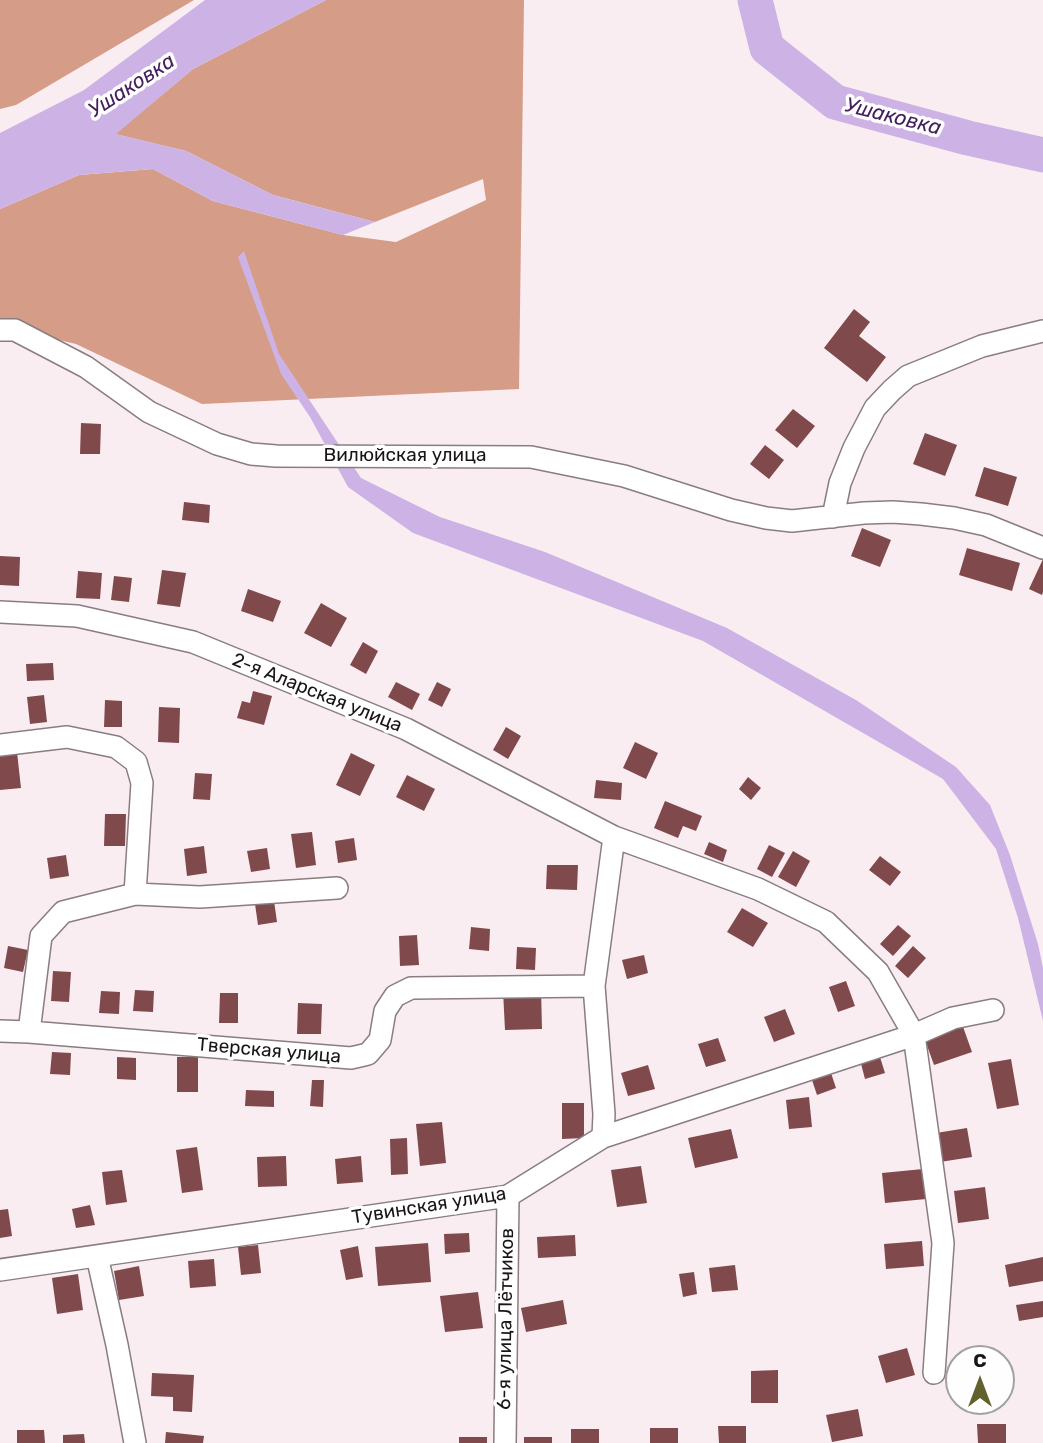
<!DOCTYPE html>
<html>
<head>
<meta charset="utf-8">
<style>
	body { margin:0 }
	#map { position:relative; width:1043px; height:1443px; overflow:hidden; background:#faedf2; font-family:Rubik,sans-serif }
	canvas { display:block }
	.north { position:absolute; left:945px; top:1345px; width:70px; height:70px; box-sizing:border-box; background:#fefefe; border:2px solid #a2a1a1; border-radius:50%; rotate:0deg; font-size:19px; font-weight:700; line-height:28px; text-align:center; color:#191516 }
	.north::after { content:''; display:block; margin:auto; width:24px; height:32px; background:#61612e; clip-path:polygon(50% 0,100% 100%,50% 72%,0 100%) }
</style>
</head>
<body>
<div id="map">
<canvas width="1043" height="1443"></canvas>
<div class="north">С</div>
</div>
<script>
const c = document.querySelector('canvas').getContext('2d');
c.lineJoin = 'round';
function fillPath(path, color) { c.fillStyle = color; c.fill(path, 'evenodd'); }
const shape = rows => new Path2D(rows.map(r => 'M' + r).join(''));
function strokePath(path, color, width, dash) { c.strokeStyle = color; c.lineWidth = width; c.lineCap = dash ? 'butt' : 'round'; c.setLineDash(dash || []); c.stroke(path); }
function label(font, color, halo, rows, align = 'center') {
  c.font = font + ' Rubik,sans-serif'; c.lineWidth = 7; c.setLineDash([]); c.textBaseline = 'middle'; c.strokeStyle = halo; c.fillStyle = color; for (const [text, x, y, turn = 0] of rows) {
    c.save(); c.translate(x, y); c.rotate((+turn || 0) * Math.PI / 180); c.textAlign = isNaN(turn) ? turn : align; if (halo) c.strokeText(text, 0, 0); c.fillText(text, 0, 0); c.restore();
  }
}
fillPath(shape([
	[0,0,194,0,16,105,0,109],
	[326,0,524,0,519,389,202,404,76,344,0,326,0,209,79,175,153,169,213,201,343,235,396,242,486,200,483,179,375,222,273,195,186,151,115,134,193,69]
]), '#d59c88');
fillPath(shape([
	[205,0,326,0,193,69,116,134,186,151,273,195,375,222,343,235,213,201,153,169,79,175,0,209,0,133,84,90],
	[244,251,279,354,361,478,440,517,545,552,727,628,856,700,956,767,990,805,1010,855,1038,944,1043,968,1043,1021,1018,918,996,849,943,779,703,641,413,533,348,487,310,417,281,374,238,257]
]), '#cdb3e5');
strokePath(shape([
	[755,0,767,48,835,102,968,138,1043,155]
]), '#cdb3e5', 35);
fillPath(shape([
	[854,309,870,322,859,336,886,357,867,382,824,348],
	[793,409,815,426,797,448,775,430],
	[81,423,101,424,100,454,80,454],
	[925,433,957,445,945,476,913,464],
	[765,445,784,460,769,479,750,464],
	[984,467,1017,477,1008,506,975,496],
	[184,502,210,505,209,523,182,520],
	[862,528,891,540,880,567,851,556],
	[967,548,1020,563,1012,591,959,575],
	[0,556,20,557,19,586,0,585],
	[1043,559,1043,592,1042,595,1029,589],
	[162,570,186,573,180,607,157,604],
	[78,571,102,573,100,599,76,598],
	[114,576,132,578,129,602,111,600],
	[248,589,281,601,273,622,241,611],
	[321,603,347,618,331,647,304,633],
	[363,642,378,651,366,674,350,665],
	[53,663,54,680,27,681,26,664],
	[396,682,420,694,412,710,388,697],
	[437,682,451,689,442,707,428,700],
	[253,691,272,696,264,725,237,718,242,701,250,703],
	[44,695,47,722,30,724,27,697],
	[105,700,122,701,122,727,104,727],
	[159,707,180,708,179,743,158,742],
	[506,727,521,736,508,759,493,750],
	[635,742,658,753,646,779,623,768],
	[17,752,21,788,0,790,0,754],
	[351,753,375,765,360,796,336,785],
	[195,773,212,774,210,800,193,799],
	[407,775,435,789,424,811,396,797],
	[748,777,761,788,751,800,739,789],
	[596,780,622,783,621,800,594,798],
	[665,801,702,816,696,831,683,826,678,838,654,828],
	[105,814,126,814,125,846,104,846],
	[312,832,316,865,296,868,291,834],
	[354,838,357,860,338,863,335,841],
	[709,842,727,850,723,862,704,854],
	[769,845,785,853,772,877,757,869],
	[204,846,207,873,187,876,184,849],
	[267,848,270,869,251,872,247,851],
	[793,851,810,861,796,887,778,877],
	[66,855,69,876,50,879,47,858],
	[880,856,901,872,890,886,869,870],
	[547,865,578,865,577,890,546,889],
	[274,901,277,922,258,925,255,904],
	[742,908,768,923,753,947,727,932],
	[898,925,911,936,893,956,880,944],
	[471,927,490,929,489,951,469,949],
	[417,935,419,965,400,966,399,936],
	[8,946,28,950,23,972,4,968],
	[913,946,926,958,908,978,895,966],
	[517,947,536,948,535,970,516,969],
	[644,955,648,973,627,979,622,960],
	[53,971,71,972,69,1002,51,1001],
	[846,981,855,1006,838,1012,829,987],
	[541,989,542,1029,505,1030,503,991],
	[135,990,154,991,153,1012,133,1011],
	[101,991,120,992,119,1014,99,1013],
	[220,993,238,993,238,1023,219,1023],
	[298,1003,322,1004,321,1034,297,1034],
	[785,1009,795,1034,774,1042,764,1017],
	[962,1024,972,1052,934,1065,924,1037],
	[718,1038,726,1061,706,1067,698,1044],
	[52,1052,71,1053,70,1075,50,1074],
	[879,1054,885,1073,865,1079,860,1060],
	[117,1057,136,1058,136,1080,117,1079],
	[177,1057,198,1057,198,1092,177,1092],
	[1011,1059,1019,1105,997,1109,988,1063],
	[648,1065,655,1089,628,1096,621,1073],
	[830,1070,836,1088,817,1095,811,1077],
	[312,1080,324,1080,323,1107,310,1106],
	[246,1090,274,1091,274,1107,245,1106],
	[809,1097,812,1127,789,1129,786,1100],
	[562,1103,584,1103,584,1138,562,1139],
	[442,1122,446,1163,420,1166,416,1124],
	[967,1128,972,1157,940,1162,936,1133],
	[731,1129,738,1158,695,1168,688,1138],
	[407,1138,408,1174,391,1175,390,1139],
	[197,1147,203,1190,182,1193,176,1150],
	[286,1156,287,1186,258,1187,257,1157],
	[361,1156,363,1182,337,1184,335,1159],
	[641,1166,647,1203,617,1207,611,1170],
	[923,1169,926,1199,885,1203,882,1173],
	[122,1170,127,1202,106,1205,102,1172],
	[985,1187,989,1219,958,1223,954,1191],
	[90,1205,95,1225,76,1228,72,1209],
	[8,1209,12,1236,0,1238,0,1210],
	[469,1233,470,1252,445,1254,444,1234],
	[575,1235,576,1256,538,1258,537,1237],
	[922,1241,924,1266,886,1269,884,1244],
	[428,1243,431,1282,378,1286,375,1247],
	[258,1245,261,1273,241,1275,238,1247],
	[358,1246,363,1277,346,1280,340,1250],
	[1043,1257,1043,1281,1009,1287,1005,1265],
	[214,1259,216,1286,190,1288,188,1261],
	[735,1265,738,1290,712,1292,709,1268],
	[139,1266,144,1296,119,1300,114,1271],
	[694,1272,697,1294,683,1297,679,1274],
	[78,1274,83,1310,57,1314,52,1278],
	[478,1292,483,1328,445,1332,440,1296],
	[563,1300,567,1324,526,1332,521,1308],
	[1043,1301,1043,1317,1019,1321,1016,1305],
	[907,1348,915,1375,886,1383,878,1356],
	[778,1370,778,1403,751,1403,751,1371],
	[152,1373,194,1375,192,1412,173,1411,173,1397,151,1396],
	[858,1409,863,1436,832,1442,826,1415],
	[977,1424,1006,1424,1006,1443,978,1443],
	[718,1426,746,1426,746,1443,719,1443],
	[650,1428,678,1428,678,1443,650,1443],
	[571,1429,599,1429,599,1443,571,1443],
	[17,1430,44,1430,45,1443,17,1443],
	[166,1432,204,1436,203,1443,165,1443],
	[84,1434,85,1443,63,1443,63,1435],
	[459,1437,487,1437,487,1443,459,1443],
	[524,1437,552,1437,552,1443,524,1443]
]), '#80494c');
const minor = shape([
	[0,330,15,330,86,367,149,412,217,444,251,454,276,456,531,457,624,476,731,510,766,518,792,521,864,513,893,512,921,514,954,518,986,525,1043,548],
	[833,517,840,483,854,448,875,408,892,390,908,376,982,346,1043,331],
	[0,612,77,616,193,642,406,729,614,837,758,889,826,922,878,972,914,1035,943,1243,934,1373],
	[0,745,67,737,116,747,136,762,142,783,135,894],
	[0,1031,29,1032,351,1058,368,1054,380,1040,385,1011,395,996,411,988,594,986],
	[29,1032,41,936,63,912,135,894,200,897,337,888],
	[603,1137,604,1114,594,986,614,837],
	[97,1256,117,1345,135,1443],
	[0,1270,508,1196,603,1137,914,1035,953,1018,993,1010],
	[505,1443,508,1196]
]);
strokePath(minor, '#897d81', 24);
strokePath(minor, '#fff', 21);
label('19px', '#191516', '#fefefe', [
	["Вилюйская улица",405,456],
	["2-я Аларская улица",317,693,22],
	["Тверская улица",269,1051,5],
	["Тувинская улица",429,1206,-9],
	["6-я улица Лётчиков",506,1319,-89]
]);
label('italic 21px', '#43205b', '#fefefe', [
	["Ушаковка",132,86,-33],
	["Ушаковка",893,117,14]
]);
</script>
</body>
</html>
